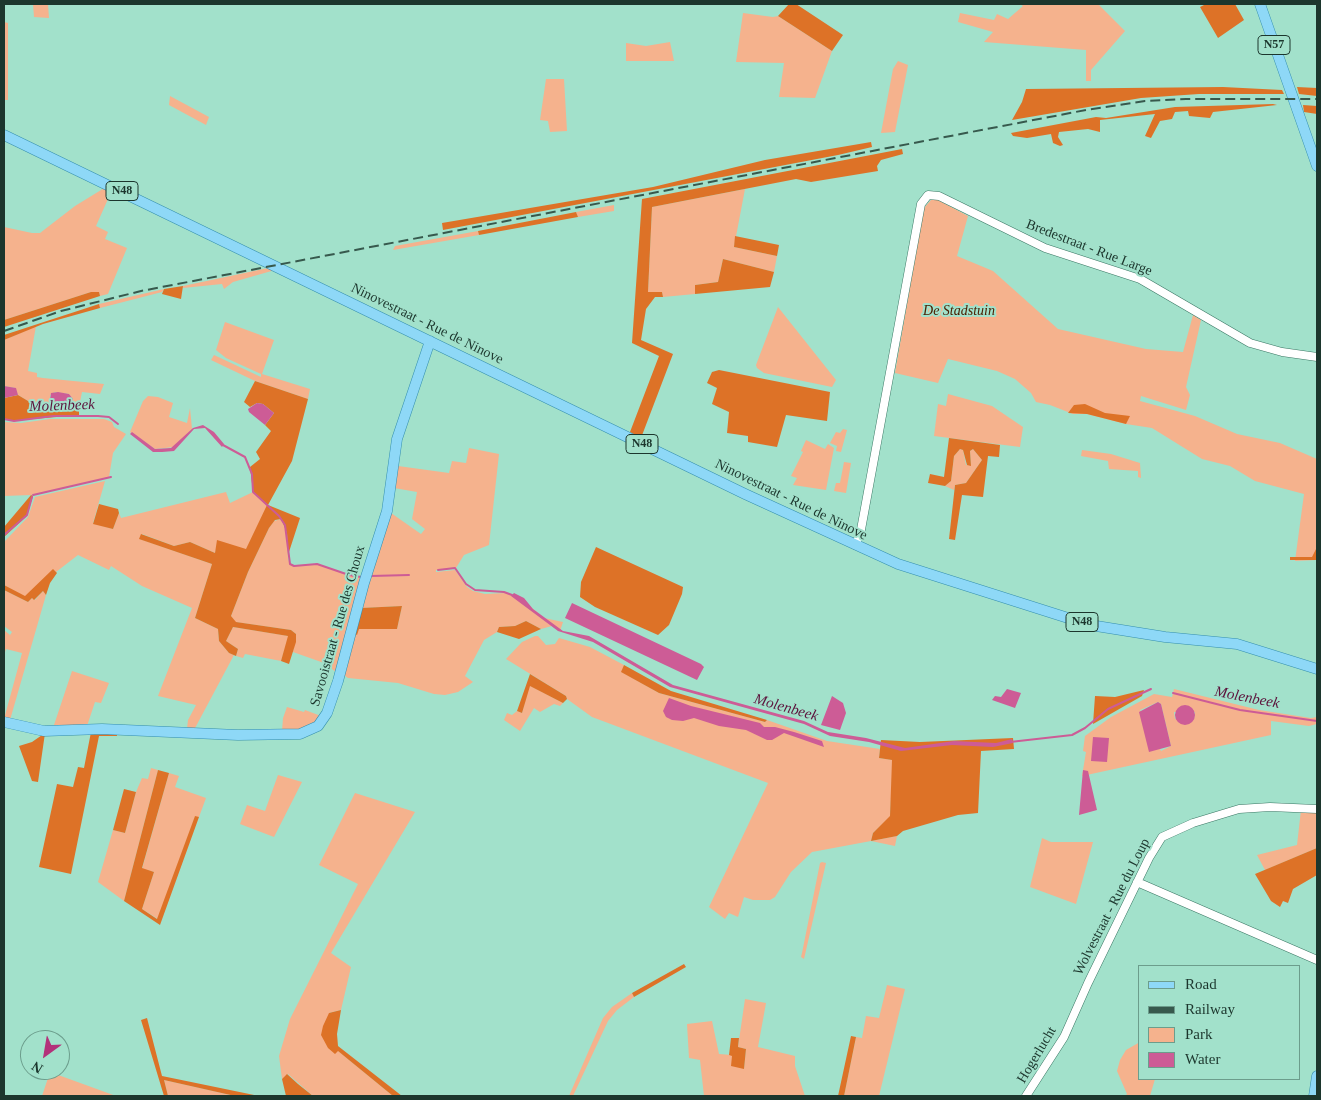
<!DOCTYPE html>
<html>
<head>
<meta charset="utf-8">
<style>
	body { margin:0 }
	#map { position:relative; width:1321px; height:1100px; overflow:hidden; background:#a2e1cb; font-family:Georgia,serif }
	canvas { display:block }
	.frame { position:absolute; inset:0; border:5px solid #1c362d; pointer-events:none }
	.legend { position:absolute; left:1138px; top:965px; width:162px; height:115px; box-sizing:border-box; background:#a2e1cb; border:1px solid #6c9d8c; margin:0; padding:6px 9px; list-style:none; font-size:15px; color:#1c362d }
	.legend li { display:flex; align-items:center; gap:10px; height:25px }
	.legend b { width:25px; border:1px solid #6c9d8c }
	.north { position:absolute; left:20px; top:1030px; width:50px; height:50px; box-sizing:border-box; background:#a2e1cb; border:1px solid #6c9d8c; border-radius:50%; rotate:212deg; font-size:14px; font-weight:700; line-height:20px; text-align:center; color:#1c362d }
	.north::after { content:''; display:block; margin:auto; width:18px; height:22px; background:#b3317a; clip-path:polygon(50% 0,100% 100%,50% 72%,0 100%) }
</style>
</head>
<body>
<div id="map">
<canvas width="1321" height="1100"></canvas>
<div class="frame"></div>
<ul class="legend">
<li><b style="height:6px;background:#8ed8f7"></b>Road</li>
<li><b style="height:6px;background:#37594d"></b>Railway</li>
<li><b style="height:14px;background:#f5b28d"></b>Park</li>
<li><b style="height:14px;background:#cd5c96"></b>Water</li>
</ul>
<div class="north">N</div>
</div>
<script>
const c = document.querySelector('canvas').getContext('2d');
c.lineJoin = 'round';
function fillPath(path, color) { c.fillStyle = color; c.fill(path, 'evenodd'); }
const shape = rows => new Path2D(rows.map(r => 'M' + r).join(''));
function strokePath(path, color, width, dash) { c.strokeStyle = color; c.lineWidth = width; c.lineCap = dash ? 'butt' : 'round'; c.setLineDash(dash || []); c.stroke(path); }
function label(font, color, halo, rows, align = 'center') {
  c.font = font + ' Georgia,serif'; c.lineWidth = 4; c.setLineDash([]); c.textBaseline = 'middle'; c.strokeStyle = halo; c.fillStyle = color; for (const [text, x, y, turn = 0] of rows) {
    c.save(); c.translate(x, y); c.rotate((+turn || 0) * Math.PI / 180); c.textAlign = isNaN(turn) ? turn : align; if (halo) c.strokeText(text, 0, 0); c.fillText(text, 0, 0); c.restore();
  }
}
fillPath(shape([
	[33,4,48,4,49,18,34,17],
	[1020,4,1098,4,1125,31,1091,70,1091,81,1086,81,1086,50,984,42,993,32,958,22,960,13,994,20,997,14,1008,19,1023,6],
	[743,13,773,17,778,16,832,51,815,98,779,97,784,63,736,62],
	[4,22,8,23,8,100,4,100],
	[670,42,674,61,626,61,626,43,646,46],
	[898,61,908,65,895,132,881,133,893,69],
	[546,79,564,79,567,131,550,132,548,121,540,120],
	[170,96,209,117,206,125,169,105],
	[106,187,112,190,96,226,108,232,105,239,127,248,108,294,100,296,99,292,91,292,4,320,4,227,32,233,40,233,75,206],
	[745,189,734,247,777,256,774,272,723,259,718,282,695,285,695,294,663,297,662,292,648,292,652,207],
	[931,200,938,200,968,216,957,256,993,271,1058,329,1146,349,1183,352,1193,315,1201,320,1186,387,1190,395,1186,410,1141,396,1140,401,1195,416,1237,434,1280,443,1317,459,1316,560,1295,561,1304,494,1255,481,1230,466,1202,459,1152,428,1126,424,1087,414,1073,414,1050,405,1036,402,1031,393,1015,379,997,371,948,359,938,383,895,373,922,217,924,208],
	[614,205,614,211,578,217,576,212],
	[478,231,479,235,393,250,395,246],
	[268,268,275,270,233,282,224,289,222,284,183,288,183,286],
	[164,289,162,292,100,308,99,304],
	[778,307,836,380,832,387,764,373,757,368,756,365],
	[225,322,274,340,262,374,310,389,308,399,255,381,211,360,214,355,261,377,261,374,226,358,216,350],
	[36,326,28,371,37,373,37,377,43,378,104,384,100,394,82,392,79,407,33,404,18,395,15,388,4,386,4,340],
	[55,392,69,394,73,399,66,403,50,400,50,395],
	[948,394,992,406,1023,427,1020,447,934,436,938,404,946,406],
	[148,396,158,397,173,403,169,417,187,423,190,408,192,429,174,447,155,449,130,432,143,401],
	[50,419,104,419,112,422,114,427,126,434,113,453,109,477,31,495,4,496,4,422,21,423],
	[843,429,847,430,841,452,836,451,837,446,830,443,836,432,840,433],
	[806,440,825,449,828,444,834,448,826,490,793,485,797,478,791,476,803,452,801,451],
	[469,448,499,454,489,545,464,555,456,568,436,570,436,572,455,570,467,587,473,591,485,594,506,593,521,599,544,618,563,622,560,631,552,626,541,629,526,621,515,626,499,627,497,632,484,640,465,676,473,682,458,692,445,695,434,694,398,683,348,678,344,675,353,633,359,629,397,629,402,606,361,608,391,513,421,534,425,529,412,519,417,492,394,488,398,466,449,473,452,461,466,463],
	[960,449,963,450,966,465,971,465,970,451,973,449,982,460,966,483,955,485,954,490,945,486,951,481,954,456],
	[1082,450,1111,454,1140,463,1141,478,1138,477,1138,471,1109,469,1108,461,1081,456],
	[844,462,851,463,846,493,834,491,836,483,840,483],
	[105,481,93,523,113,529,119,513,121,518,226,492,230,503,253,492,268,505,246,550,218,541,215,553,190,542,174,546,142,534,140,539,212,564,195,618,218,629,219,641,229,653,234,655,194,730,187,729,188,720,196,705,158,696,192,608,142,586,111,566,109,570,78,555,56,572,53,570,25,597,4,585,4,542,28,517,35,497],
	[281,519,287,533,288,559,290,564,294,566,317,564,349,575,361,577,336,672,324,663,293,652,296,634,291,630,235,622,231,616,248,572,269,528,274,521],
	[4,590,28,602,32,598,35,600,43,591,46,595,10,720,4,719,22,653,6,649,4,655,4,630,10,635,12,632,4,626],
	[233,627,289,636,281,661,245,654,243,658,236,656,238,649,226,641],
	[535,636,538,636,546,645,555,644,559,638,590,647,624,665,622,672,659,693,765,722,767,720,827,741,880,749,879,758,893,760,890,817,873,833,871,841,897,836,895,846,871,841,812,852,791,872,775,897,770,900,753,900,744,897,738,917,729,913,725,919,709,907,768,783,592,717,567,699,566,696,506,659,522,642],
	[72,671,109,683,101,703,95,702,87,726,53,728],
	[529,685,563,703,560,706,554,704,540,712,534,708,520,731,504,720,507,713,512,715,517,711,522,713],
	[1174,689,1259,710,1311,718,1317,717,1317,724,1309,726,1271,721,1271,735,1082,776,1086,752,1083,751,1085,736,1111,717,1154,694,1172,697],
	[1158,702,1161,704,1171,746,1161,751,1140,710],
	[1174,712,1195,712,1194,719,1175,719],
	[287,707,304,712,305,710,321,716,317,723,307,729,282,731,283,718],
	[151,768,158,770,124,901,98,882,113,830,125,833,136,792,142,778,148,779],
	[169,773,179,776,175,787,206,798,199,817,195,817,158,919,142,909,154,872,142,869],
	[278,775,302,782,274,837,240,824,247,805,265,811],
	[355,793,415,812,331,953,351,967,341,1010,329,1013,337,1050,393,1096,313,1096,288,1074,282,1079,279,1056,290,1019,358,884,319,865],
	[1301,810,1317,811,1317,848,1265,870,1257,855,1297,845],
	[1042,838,1051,842,1093,842,1076,904,1030,887],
	[822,862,826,863,804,959,801,957,802,953,820,863],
	[887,985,905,989,879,1096,844,1096,856,1037,862,1038,866,1016,879,1018],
	[632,993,634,997,617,1010,608,1021,573,1096,569,1096,603,1018,612,1007],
	[745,999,766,1003,758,1047,795,1056,795,1066,805,1096,704,1096,700,1060,689,1058,687,1024,712,1021,719,1054,732,1055,744,1069,746,1049,738,1047],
	[1140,1042,1140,1079,1155,1079,1150,1096,1125,1096,1127,1094,1117,1071,1120,1060,1126,1050],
	[50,1072,116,1096,42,1096],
	[164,1080,235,1096,168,1096]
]), '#f5b28d');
fillPath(shape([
	[789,4,796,4,843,35,832,51,778,16],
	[1206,4,1235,4,1244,20,1218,38,1200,7],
	[1223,87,1282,90,1284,94,1199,94,1141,98,1012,120,1022,102,1026,89],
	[1297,87,1317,88,1317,96,1299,94],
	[1273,104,1277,105,1213,112,1210,118,1189,116,1188,111,1175,112,1172,119,1160,121,1151,138,1145,136,1155,114,1100,120,1100,132,1088,129,1059,132,1058,137,1063,145,1060,146,1053,143,1051,134,1027,138,1013,136,1011,133,1096,117,1106,118,1175,107],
	[1303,105,1317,106,1317,114,1304,112],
	[871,142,872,147,838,155,443,230,442,223,653,187,765,160],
	[902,149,903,154,881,160,877,166,878,171,811,182,796,179,652,207,648,292,662,292,663,297,655,297,646,309,641,340,673,354,641,438,630,432,659,356,632,343,642,199],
	[576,212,578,217,479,235,478,231],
	[735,236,779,245,777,256,734,247],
	[723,259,774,272,770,287,695,294,695,285,718,282],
	[183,286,181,299,162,294,164,289],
	[91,292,99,292,100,296,4,327,4,320],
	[99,304,100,308,43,324,4,340,4,335],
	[719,370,830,392,827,421,786,415,777,447,748,442,748,436,727,433,729,412,712,404,717,388,707,383,712,372],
	[255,381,308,399,292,461,268,505,300,518,288,555,287,533,281,519,275,520,269,528,248,572,231,616,236,622,291,630,296,634,296,642,289,664,281,661,288,636,233,627,226,641,238,649,236,656,229,653,219,641,218,629,195,618,212,564,139,539,141,534,174,546,190,542,215,553,217,540,246,549,267,505,253,492,250,467,260,459,256,452,271,431,265,425,274,413,263,404,257,403,250,407,244,402],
	[18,395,33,404,79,407,79,415,11,421,4,419,4,398],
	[1085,404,1105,413,1130,416,1126,424,1087,414,1068,413,1074,405],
	[949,438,1000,445,999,457,988,456,983,497,962,495,955,540,949,539,955,485,966,483,982,460,973,449,970,451,971,466,967,465,963,450,960,449,954,456,951,481,945,486,928,483,930,474,944,477],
	[31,495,33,496,27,516,4,537,4,527],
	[99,504,118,509,119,513,113,529,93,524],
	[596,547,683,587,682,594,669,625,658,635,595,607,580,597,581,582],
	[1317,547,1316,560,1290,560,1290,557,1312,557],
	[53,569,57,573,50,583,46,595,43,591,34,600,32,598,28,602,4,590,4,585,25,596],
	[402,606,397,629,359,629,357,635,353,633,361,608],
	[526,621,541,629,519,639,497,632,499,627,515,626],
	[624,665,671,691,767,720,765,722,659,693,621,672],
	[530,674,566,696,567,699,563,703,530,686,522,713,517,711],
	[1144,690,1142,696,1093,724,1095,696,1115,697],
	[91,732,117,732,117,736,99,736,71,874,39,867,57,784,73,787,78,767,84,768],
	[45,733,38,782,32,781,19,746,32,742],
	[1013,738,1014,749,981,751,978,813,958,815,903,831,897,836,871,841,873,833,890,816,892,760,879,758,881,740,920,742],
	[158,770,169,773,142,868,154,872,142,909,157,919,195,816,199,817,160,925,124,901],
	[124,789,136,792,125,833,113,830],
	[1317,848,1317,875,1293,889,1288,903,1283,901,1280,907,1271,901,1255,874],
	[684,964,686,967,634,997,632,993],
	[341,1010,337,1034,338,1046,402,1096,393,1096,338,1051,335,1054,328,1048,321,1035,323,1026,329,1013],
	[147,1018,162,1076,259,1096,235,1096,164,1080,168,1096,164,1096,141,1020],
	[851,1036,856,1037,844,1096,838,1096],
	[731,1038,739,1038,738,1047,746,1049,744,1069,731,1066,732,1056,729,1055],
	[287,1074,298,1084,313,1096,286,1096,282,1079]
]), '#dd7227');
fillPath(shape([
	[4,386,16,388,18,395,4,398],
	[58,392,69,394,73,399,70,403,60,403,50,400,51,393],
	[257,403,263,404,274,413,265,425,249,412,248,409],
	[203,425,214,432,224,444,222,447,205,428,194,429,174,451,162,452,153,452,130,434,132,432,155,449,171,448,193,428],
	[514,593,524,598,533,609,563,631,589,636,673,685,804,721,828,732,866,738,905,748,954,741,996,743,1012,739,1013,743,993,747,952,745,901,751,869,742,830,736,804,724,670,687,593,642,558,631,511,596],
	[572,603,701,664,704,667,697,680,565,618],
	[1007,689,1021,693,1015,708,992,700,995,696,1001,697],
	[832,696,843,703,846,713,840,730,821,725],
	[669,698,691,706,760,723,764,727,775,727,794,732,822,741,824,747,784,733,772,740,767,740,746,730,719,726,694,718,683,721,672,720,666,717,663,711],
	[1158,702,1161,704,1171,746,1149,752,1139,712],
	'1175 715a10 10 0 1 1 20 0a10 10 0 1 1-20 0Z',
	[1093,737,1109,738,1107,762,1091,761],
	[1083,770,1088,771,1097,810,1079,815]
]), '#cd5c96');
strokePath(shape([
	[4,419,14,421,53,416,98,416,109,417,118,424],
	[223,445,245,457,252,474,253,492,279,516,285,525,290,564,294,566,317,564,349,575,361,577],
	[33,495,111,477],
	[4,535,27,515,32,497],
	[438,570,455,568,466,584,475,590,504,592,512,595],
	[371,576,409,575],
	[1173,693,1240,710,1317,721],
	[1010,742,1072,735,1085,728,1108,709,1151,689]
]), '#cd5c96', 2);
const minor = shape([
	[855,545,860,535,921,204,928,195,939,196,1045,248,1140,279,1250,343,1282,352,1317,357],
	[1137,882,1317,960],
	[1026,1096,1064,1037,1088,983,1149,858,1162,837,1193,823,1239,809,1270,807,1317,809]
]);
const major = shape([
	[1260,4,1317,166],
	[4,135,745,494,898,564,1090,625,1165,637,1237,644,1317,669],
	[4,722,44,731,102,729,238,735,300,734,318,726,327,713,338,681,364,583,387,511,397,439,430,341],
	[1314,1096,1317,1076]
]);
strokePath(minor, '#3a7764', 9);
strokePath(major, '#358ead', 11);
strokePath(minor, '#fff', 8);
strokePath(major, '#8ed8f7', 10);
strokePath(shape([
	[4,331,61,311,141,291,1086,110,1145,101,1186,99,1317,99]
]), '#37594d', 2, [10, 5]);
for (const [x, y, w] of [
	[1274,45,32],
	[122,191,32],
	[642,444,32],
	[1082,622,32]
]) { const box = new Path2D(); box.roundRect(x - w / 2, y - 9.5, w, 19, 4); c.fillStyle = '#a2e1cb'; c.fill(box); strokePath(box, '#1c362d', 1); }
label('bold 12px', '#1c362d', null, [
	["N57",1274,45],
	["N48",122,191],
	["N48",642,444],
	["N48",1082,622]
]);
label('14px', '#1c362d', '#a2e1cb', [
	["Bredestraat - Rue Large",1089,248,21],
	["Ninovestraat - Rue de Ninove",427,324,26],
	["Ninovestraat - Rue de Ninove",791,500,26],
	["Savooistraat - Rue des Choux",338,626,-74],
	["Wolvestraat - Rue du Loup",1112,907,-63],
	["Hogerlucht",1037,1055,-59]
]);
label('italic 14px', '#4b2003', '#a2e1cb', [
	["De Stadstuin",959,311]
]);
label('italic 15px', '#5d143d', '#a2e1cb', [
	["Molenbeek",62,406,-2],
	["Molenbeek",1247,698,11],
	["Molenbeek",786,708,16]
]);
</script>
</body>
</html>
